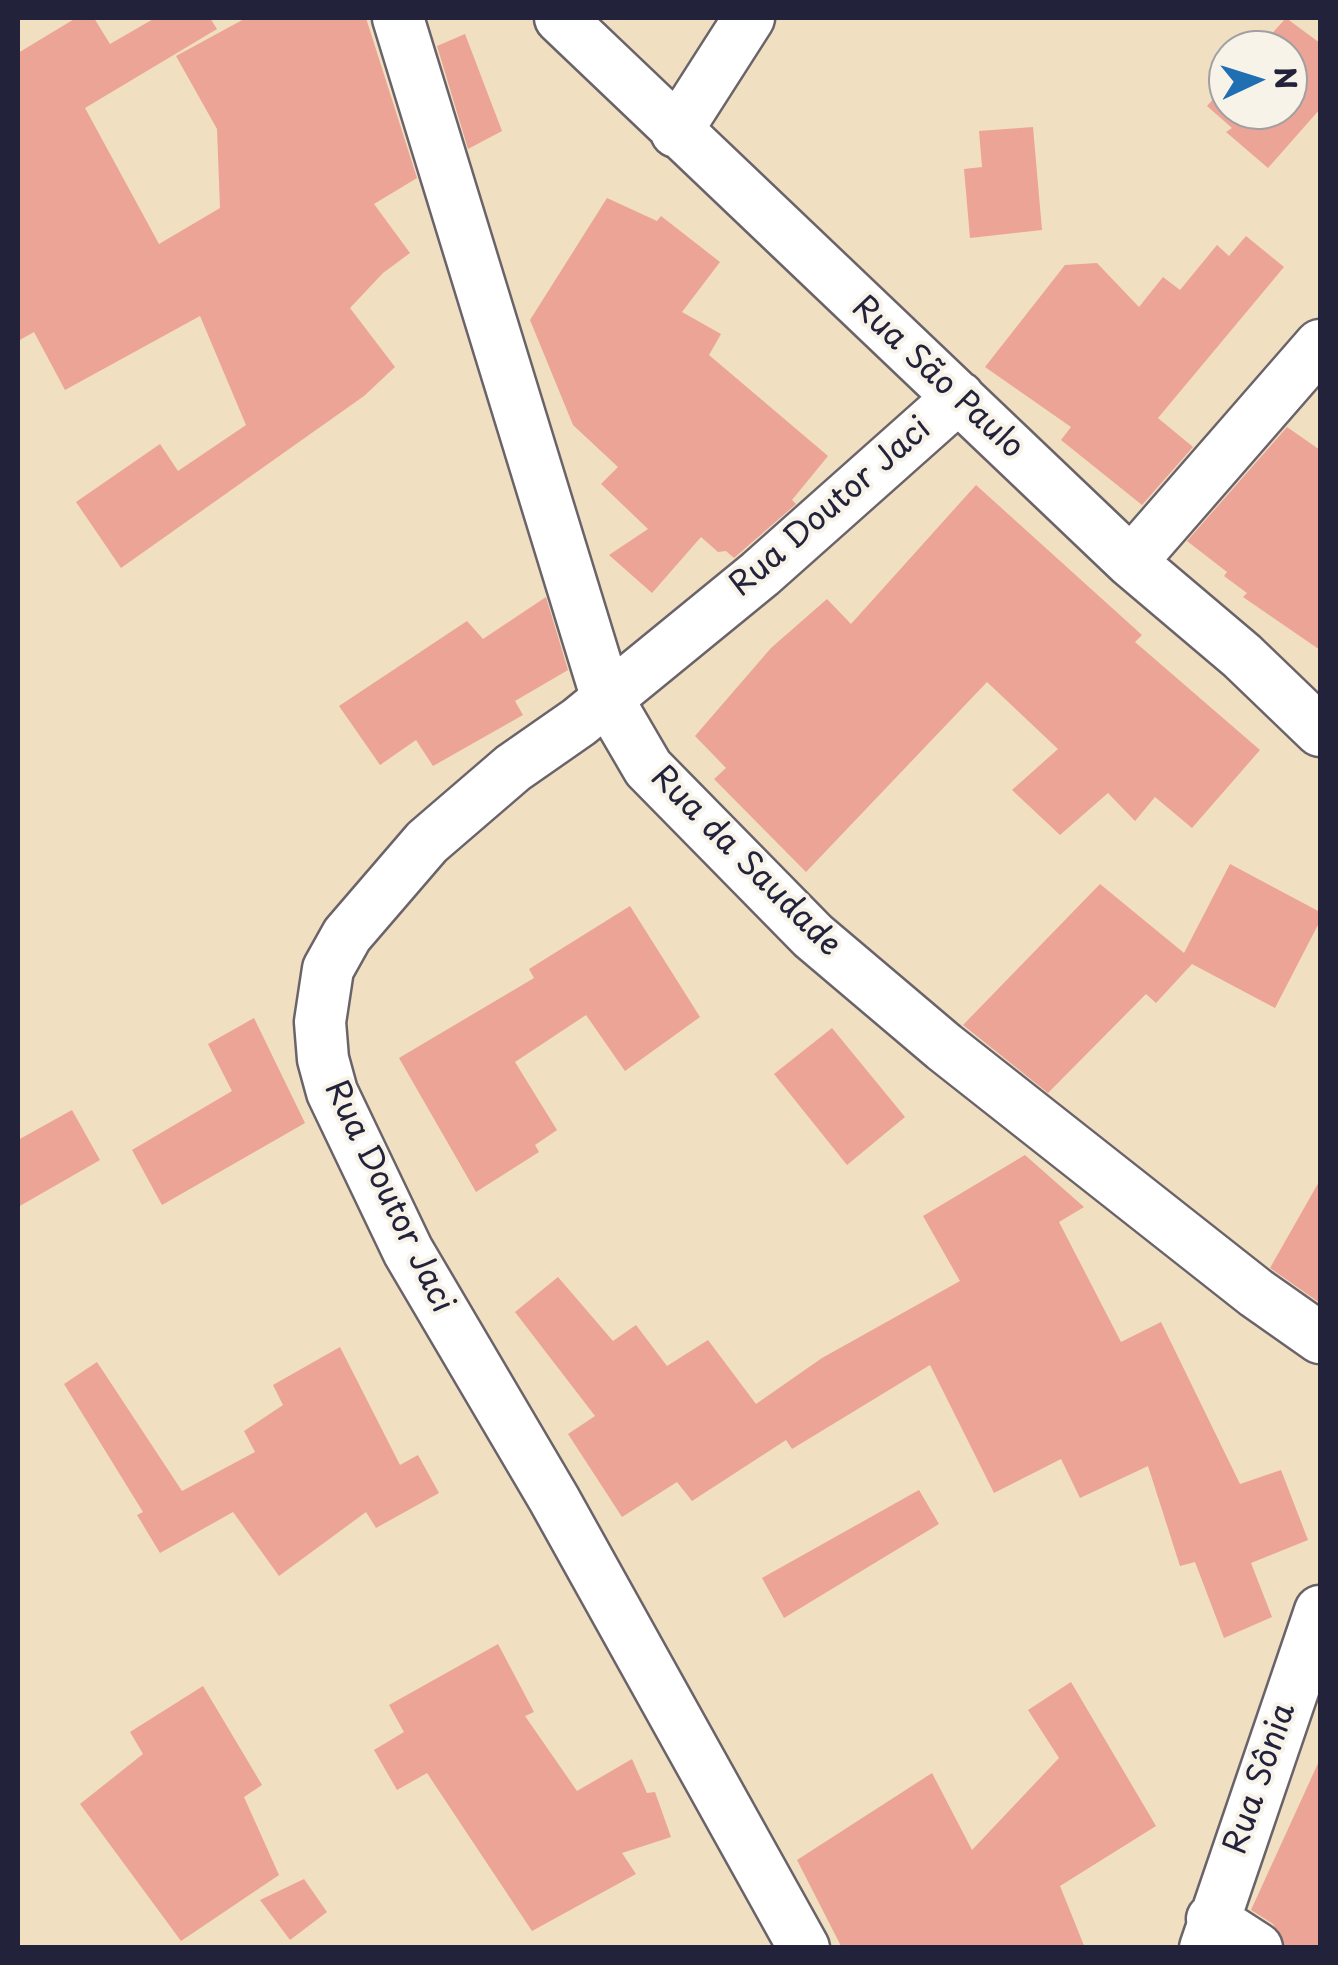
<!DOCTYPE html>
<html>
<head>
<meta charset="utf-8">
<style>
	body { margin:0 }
	#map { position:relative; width:1338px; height:1965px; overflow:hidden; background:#f0dfc1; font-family:"Playpen Sans",sans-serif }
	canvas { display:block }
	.frame { position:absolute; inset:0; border:20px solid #22223b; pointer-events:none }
	.north { position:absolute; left:1208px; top:30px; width:100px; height:100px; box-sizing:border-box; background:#f7f3e8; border:2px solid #a29fa3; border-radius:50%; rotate:86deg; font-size:28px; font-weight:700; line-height:40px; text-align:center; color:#22223b }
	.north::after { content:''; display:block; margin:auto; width:35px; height:45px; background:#1f6fb2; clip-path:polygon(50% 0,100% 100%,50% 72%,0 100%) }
</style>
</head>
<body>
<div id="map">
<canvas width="1338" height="1965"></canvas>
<div class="frame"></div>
<div class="north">N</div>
</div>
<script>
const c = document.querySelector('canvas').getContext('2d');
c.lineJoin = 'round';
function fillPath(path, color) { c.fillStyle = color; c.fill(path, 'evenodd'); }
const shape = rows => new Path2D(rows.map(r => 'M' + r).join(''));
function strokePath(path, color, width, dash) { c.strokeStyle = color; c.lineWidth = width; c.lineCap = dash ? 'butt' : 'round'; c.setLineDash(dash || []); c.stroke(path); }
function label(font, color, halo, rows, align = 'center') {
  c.font = font + ' "Playpen Sans",sans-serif'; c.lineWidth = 8; c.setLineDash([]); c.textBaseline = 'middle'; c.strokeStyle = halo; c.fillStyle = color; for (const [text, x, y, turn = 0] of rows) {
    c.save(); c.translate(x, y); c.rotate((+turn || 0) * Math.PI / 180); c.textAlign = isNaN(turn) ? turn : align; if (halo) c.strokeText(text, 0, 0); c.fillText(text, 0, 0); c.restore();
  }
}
fillPath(shape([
	[76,18,94,18,110,44,155,18,210,18,217,29,85,108,159,244,220,208,217,129,176,56,246,18,366,18,417,178,374,204,410,253,383,273,350,308,395,367,364,396,121,568,76,502,160,444,178,471,246,425,200,316,65,390,34,332,18,341,18,53],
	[1286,18,1320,43,1320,109,1268,168,1226,132,1232,128,1207,106,1228,83,1228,110,1288,110,1288,50,1257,50],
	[465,34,502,131,468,149,437,46],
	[1033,127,1042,230,970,238,964,169,982,167,979,131],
	[607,198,657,221,661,216,720,262,682,312,721,334,709,355,828,456,792,500,796,504,734,558,726,551,718,552,701,537,652,593,609,555,648,529,601,484,618,467,573,425,530,320],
	[1246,236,1284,267,1158,418,1193,447,1142,505,1061,440,1071,427,985,367,1065,265,1097,263,1139,307,1163,277,1180,290,1217,245,1229,256],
	[1287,427,1320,450,1320,650,1243,597,1247,593,1224,576,1227,572,1187,541],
	[976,485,1142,635,1135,642,1260,750,1192,828,1155,797,1135,821,1108,793,1060,835,1012,790,1058,749,987,682,806,872,714,779,726,768,695,736,771,648,827,599,851,624],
	[546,597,568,670,515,701,523,715,433,766,416,740,380,765,339,706,467,621,483,639],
	[1230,864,1320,912,1320,921,1275,1008,1192,964,1156,1003,1146,994,1048,1093,963,1025,1100,884,1184,953],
	[630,906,700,1017,625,1071,586,1015,515,1062,557,1130,535,1145,539,1152,476,1192,399,1058,534,978,529,969],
	[254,1018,305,1123,162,1205,132,1150,232,1091,208,1044],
	[832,1028,905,1117,847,1165,774,1074],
	[72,1110,100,1160,18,1207,18,1140],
	[1025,1155,1084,1207,1059,1222,1121,1342,1161,1322,1240,1484,1281,1470,1308,1540,1251,1563,1272,1617,1224,1638,1195,1562,1180,1566,1148,1466,1080,1498,1061,1459,994,1493,930,1365,792,1449,786,1440,692,1501,677,1482,622,1517,568,1434,595,1416,515,1312,558,1277,613,1341,636,1325,667,1366,708,1340,756,1404,822,1358,960,1281,923,1216],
	[1320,1180,1320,1303,1270,1268],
	[340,1347,400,1465,418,1455,439,1493,376,1528,366,1512,279,1576,233,1512,160,1553,137,1515,143,1512,64,1384,97,1362,182,1491,255,1452,244,1431,283,1405,273,1385],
	[919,1490,939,1524,784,1618,762,1578],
	[498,1644,534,1712,525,1716,577,1791,632,1759,647,1793,655,1792,671,1837,622,1853,636,1874,532,1931,427,1773,397,1790,374,1750,404,1732,389,1705],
	[1071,1682,1156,1826,1060,1886,1085,1948,842,1948,797,1860,932,1773,972,1850,1059,1758,1028,1710],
	[203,1686,262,1785,244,1797,279,1875,181,1941,80,1804,143,1754,130,1732],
	[1320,1759,1320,1948,1285,1948,1273,1924,1251,1910],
	[304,1879,327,1912,290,1940,260,1900]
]), '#eca497');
const street = shape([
	[398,18,606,696,648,768,813,936,944,1047,1256,1293,1320,1338],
	[560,18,1131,562,1242,656,1320,731],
	[676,132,749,18],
	[1131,562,1320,345],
	[1212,1919,1257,1948],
	[804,1948,554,1499,408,1251,332,1092,323,1059,320,1022,328,969,347,935,427,842,513,768,579,722,760,574,959,397],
	[1205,1948,1320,1611]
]);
strokePath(street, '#6a646a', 55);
strokePath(street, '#fff', 50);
label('32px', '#22223b', '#f7f3e8', [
	["Rua São Paulo",937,378,43],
	["Rua Doutor Jaci",831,508,-41],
	["Rua da Saudade",745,862,45],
	["Rua Doutor Jaci",388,1197,64],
	["Rua Sônia",1261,1779,-71]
]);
</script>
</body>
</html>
